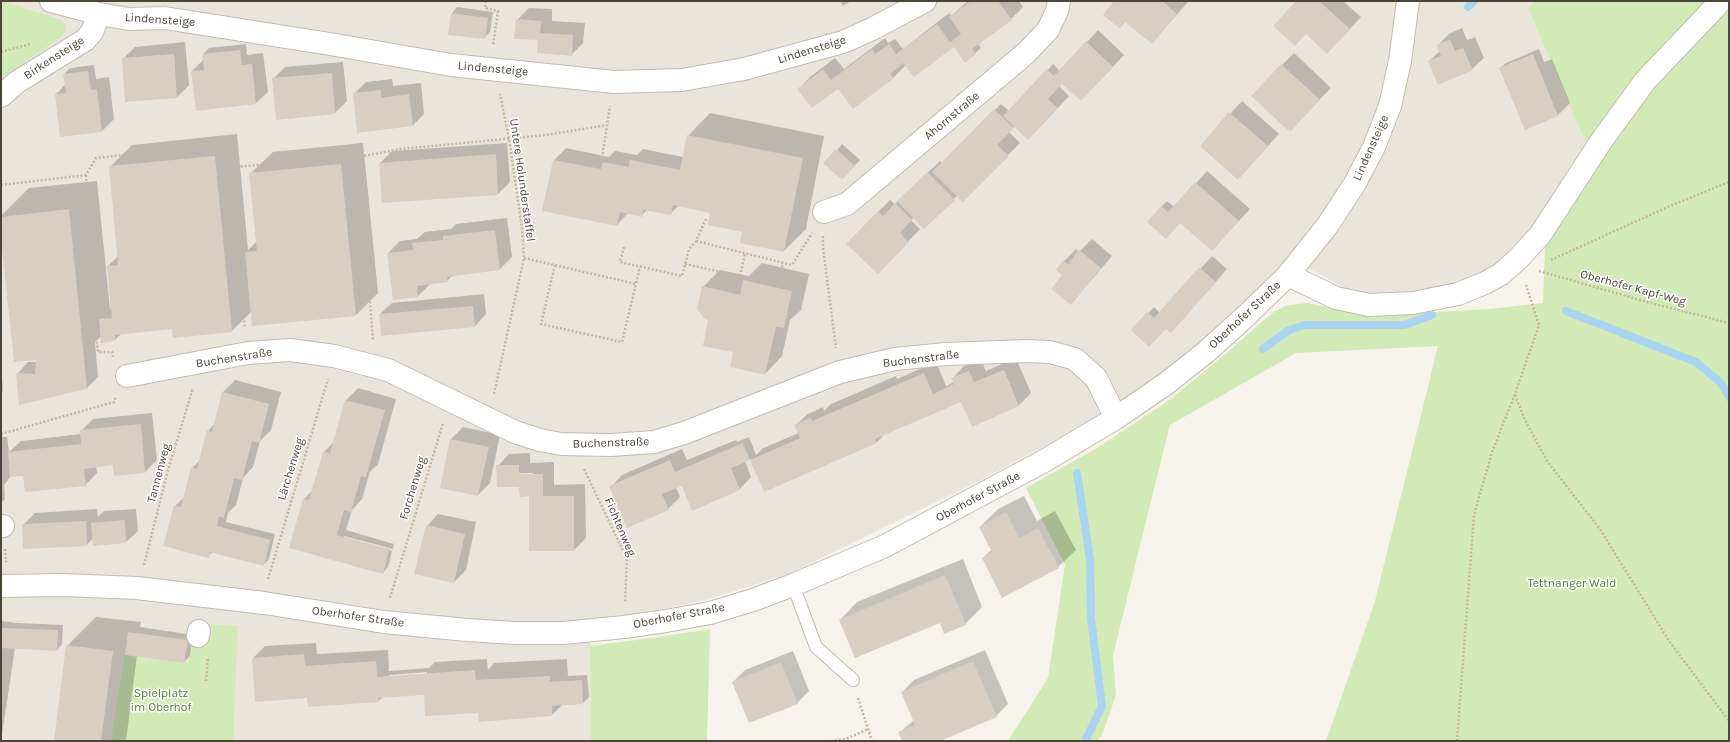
<!DOCTYPE html>
<html>
<head>
<meta charset="utf-8">
<style>
	body { margin:0 }
	#map { position:relative; width:1730px; height:742px; overflow:hidden; background:#f6f3ec; font-family:Karla,sans-serif }
	canvas { display:block }
	.frame { position:absolute; inset:0; border:2px solid #4b4439; pointer-events:none }
</style>
</head>
<body>
<div id="map">
<canvas width="1730" height="742"></canvas>
<div class="frame"></div>
</div>
<script>
const c = document.querySelector('canvas').getContext('2d');
c.lineJoin = 'round';
function fillPath(path, color) { c.fillStyle = color; c.fill(path, 'evenodd'); }
const shape = rows => new Path2D(rows.map(r => 'M' + r).join(''));
function strokePath(path, color, width, dash) { c.strokeStyle = color; c.lineWidth = width; c.lineCap = dash ? 'butt' : 'round'; c.setLineDash(dash || []); c.stroke(path); }
function label(font, color, halo, rows, align = 'center') {
  c.font = font + ' Karla,sans-serif'; c.lineWidth = 3; c.setLineDash([]); c.textBaseline = 'middle'; c.strokeStyle = halo; c.fillStyle = color; for (const [text, x, y, turn = 0] of rows) {
    c.save(); c.translate(x, y); c.rotate((+turn || 0) * Math.PI / 180); c.textAlign = isNaN(turn) ? turn : align; if (halo) c.strokeText(text, 0, 0); c.fillText(text, 0, 0); c.restore();
  }
}
fillPath(shape([
	[1,1,1534,1,1528,8,1588,148,1544,215,1514,251,1483,273,1449,286,1411,295,1355,293,1296,262,1201,349,1109,411,981,480,789,574,708,599,591,625,591,741,1,741]
]), '#eae5da');
fillPath(shape([
	[1,1,59,19,65,24,66,30,61,37,1,78],
	[1534,1,1714,1,1588,148,1528,8],
	[1729,1,1729,741,1326,741,1375,601,1438,346,1296,353,1170,425,1113,655,1116,695,1102,735,1097,741,1008,741,1048,678,1065,565,1026,488,1097,448,1168,401,1229,351,1258,325,1275,311,1288,305,1308,303,1353,313,1384,315,1489,309,1543,303,1545,246,1649,84],
	[197,624,238,626,233,741,111,741,125,655,188,663],
	[710,629,707,741,591,741,590,646,652,638]
]), '#d2eab5');
fillPath(shape([
	[840,1,851,1,843,6],
	[968,1,1019,1,1023,7,1011,19,978,44,981,48,975,53,954,46,906,65,893,78,838,88,799,89,810,77,835,58,844,69,885,38,888,43,895,39,903,49,949,13,951,16],
	[1115,1,1188,1,1188,2,1152,43,1126,21,1119,28],
	[1297,1,1343,1,1361,17,1339,41],
	[457,7,493,12,490,32,484,38,452,13],
	[529,8,552,9,552,21,585,23,583,43,572,54,539,39,517,20],
	[1462,28,1467,40,1475,37,1484,58,1472,69,1429,61,1440,51,1437,46,1449,34],
	[1098,30,1124,55,1093,88,1062,82,1059,86,1069,96,1040,127,1015,126,1009,132,1020,143,963,201,958,195,924,227,914,217,911,220,920,229,878,273,878,212,890,200,895,204,940,161,942,163,1001,104,1009,111,1053,64,1060,71],
	[185,42,189,85,177,97,123,59,135,47],
	[246,44,247,55,263,53,268,92,256,103,192,71,203,60,203,54,209,48],
	[1539,49,1544,62,1552,59,1570,103,1558,115,1525,129,1500,68,1506,63],
	[1294,53,1331,88,1301,119,1252,96],
	[343,62,347,101,335,113,273,79,285,67],
	[94,65,96,79,109,77,114,119,102,131,56,94,66,84,64,74,70,68],
	[392,79,393,86,421,83,424,114,412,126,354,94,366,82],
	[1242,101,1279,134,1238,179,1201,146],
	[710,113,824,136,806,229,784,251,743,231,712,212,679,205,670,214,647,210,642,215,628,213,617,225,554,160,566,148,609,157,615,151,637,155,643,149,683,157,688,136],
	[237,134,248,250,257,241,250,174,273,152,363,143,378,293,356,315,252,311,232,331,174,337,173,328,122,333,115,340,101,336,95,342,98,377,86,389,17,374,28,362,36,362,37,359,1,229,1,216,29,188,97,181,110,309,112,307,108,266,118,256,110,167,132,145],
	[507,143,510,182,498,194,383,202,380,163,392,151],
	[842,144,860,160,848,173,837,150],
	[1207,171,1250,209,1212,250,1180,222,1166,237,1161,207,1167,201,1174,207],
	[507,218,512,257,500,269,453,275,447,281,430,284,418,296,388,253,400,241,417,239,425,232,451,229,456,224],
	[1092,239,1112,256,1071,304,1064,275,1064,261,1076,249,1079,252],
	[1212,256,1227,269,1182,320,1166,328,1132,330,1154,307,1160,313],
	[762,263,809,274,801,310,790,320,782,356,765,374,734,352,710,319,703,287,720,270,749,276],
	[484,294,486,314,475,326,380,314,392,303],
	[1016,358,1031,393,1019,405,962,400,886,433,876,443,765,491,751,459,745,461,751,477,740,489,693,509,682,485,676,488,680,497,668,509,611,487,622,475,682,449,687,460,736,440,737,442,749,437,756,455,763,448,799,433,796,425,808,414,823,407,824,411,831,404,896,376,897,379,936,362,946,386,954,382,953,378,964,366,981,360,986,371],
	[1,365,3,391,1,393],
	[235,380,281,392,271,430,260,441,253,467,243,478,236,505,228,513,226,522,275,534,269,559,263,565,213,552,208,556,175,506,185,496,192,468,201,459,208,431,215,423,223,392],
	[358,388,396,399,378,464,370,472,362,499,352,510,346,530,394,544,393,549,344,536,344,538,392,551,388,567,383,573,331,558,304,499,313,490,324,452,334,442,346,400],
	[152,413,157,460,145,472,115,475,114,464,96,466,97,473,85,485,24,475,11,476,4,485,5,499,1,503,1,437,7,437,9,452,21,441,81,434,81,431,93,419],
	[463,427,500,435,490,483,478,495,451,439],
	[530,453,530,463,554,462,554,485,585,484,586,538,574,550,530,550,530,495,498,466,509,454],
	[514,473,533,473,533,475,514,475],
	[1024,496,1037,521,1055,511,1076,550,1058,567,983,558,992,549,980,527,998,509],
	[97,509,98,517,104,511,136,509,138,531,126,542,93,538,87,545,23,525,35,513],
	[438,514,476,522,466,570,454,582,427,526],
	[963,559,982,607,965,624,940,621,840,620,857,602],
	[96,617,141,622,140,627,193,635,190,656,184,662,137,655,126,741,55,741,67,646],
	[1,621,18,623,63,625,62,644,57,650,15,648,1,741],
	[316,643,317,654,388,650,389,671,429,668,435,662,487,659,488,670,494,663,567,659,568,676,587,675,589,697,583,703,563,704,552,715,479,710,425,694,383,697,378,701,308,697,253,658,265,646],
	[427,672,427,674,389,677,389,675],
	[985,650,1008,704,996,716,938,741,903,741,899,733,914,720,902,692,914,680],
	[793,651,809,691,797,703,733,682,745,670]
]), '#0003');
strokePath(shape([
	[1468,7,1474,1],
	[1566,311,1696,362,1721,383,1729,397],
	[1263,349,1289,330,1305,325,1404,325,1432,315],
	[1077,473,1090,559,1091,618,1102,706,1085,741]
]), '#a9d4f2', 8);
fillPath(shape([
	[971,1,998,1,1012,20,972,49,976,54,965,63,954,47,914,77,903,63,890,74,894,78,853,109,838,89,812,108,797,89,823,69,831,80,872,49,875,54,889,44,896,54,937,24,950,42,961,34,949,17],
	[1114,1,1162,1,1177,14,1152,44,1125,22,1120,29,1103,15],
	[1296,1,1319,1,1350,29,1327,54,1306,34,1295,46,1273,26],
	[451,13,488,18,485,39,448,35],
	[516,19,541,21,540,33,573,35,572,56,537,53,538,40,514,39],
	[1450,39,1455,51,1463,48,1473,70,1438,85,1428,61,1441,56,1436,45],
	[1086,41,1113,67,1081,101,1062,84,1048,99,1058,108,1028,140,1003,116,1047,69,1054,76],
	[240,50,242,65,252,64,256,104,196,111,191,71,204,70,202,54],
	[174,54,177,98,125,102,122,58],
	[1533,54,1558,116,1525,130,1499,68],
	[1281,64,1320,100,1290,132,1251,96],
	[88,71,91,90,97,89,102,132,60,137,55,94,66,93,63,74],
	[332,73,335,114,276,120,272,78],
	[381,90,381,98,409,94,413,126,357,133,353,93],
	[994,109,1014,128,997,145,1009,156,963,202,932,172],
	[1229,112,1268,146,1238,180,1200,146],
	[687,135,803,158,784,252,740,243,742,232,708,225,710,213,673,205,671,215,643,210,642,217,620,212,617,226,542,211,553,160,601,169,603,162,629,167,630,160,680,170],
	[836,149,855,166,842,180,823,163],
	[496,154,498,195,382,203,379,163],
	[215,156,232,332,173,338,172,329,115,335,115,341,101,343,99,319,112,318,107,266,118,265,109,166],
	[341,164,356,316,252,326,245,252,257,251,249,173],
	[927,172,955,200,924,229,897,201],
	[1195,182,1239,221,1212,251,1180,223,1166,239,1147,222,1161,206,1168,212],
	[895,203,912,220,900,233,909,242,878,274,846,244,878,211,883,216],
	[69,209,87,389,19,405,16,373,35,374,36,360,14,362,1,239,1,217],
	[495,230,500,270,447,277,448,282,417,286,418,297,393,300,387,253,413,250,412,243,443,240,443,236],
	[1079,250,1101,268,1071,305,1051,289,1062,275,1056,270,1063,260,1068,264],
	[1199,267,1216,282,1171,333,1166,329,1149,347,1131,330,1147,312,1154,318],
	[743,280,792,291,784,328,776,327,765,375,730,367,733,352,703,346,708,320,705,319,697,309,702,286,740,295],
	[473,306,475,327,381,336,379,314],
	[1004,370,1019,406,972,427,961,402,875,439,877,443,764,492,750,460,800,438,794,425,811,418,812,421,924,373,933,394,954,384,951,378,969,371,974,382],
	[222,392,269,404,259,443,252,441,242,480,234,478,224,518,219,516,217,526,270,540,264,566,210,552,209,558,163,546,174,505,181,507,191,467,197,469,207,430,212,432],
	[345,400,385,410,366,477,361,476,351,512,344,510,337,535,389,549,383,574,289,548,303,499,309,500,323,452,330,453],
	[141,424,145,473,114,476,113,465,84,469,86,486,25,492,23,476,10,477,8,452,81,444,80,430],
	[450,439,489,447,478,496,440,488],
	[743,443,750,460,731,468,740,490,692,511,682,486,662,494,669,510,627,528,609,486,670,460,675,472],
	[496,465,519,465,519,474,543,474,543,496,574,496,574,551,529,551,529,496,520,497,519,487,497,487],
	[1006,512,1019,538,1038,528,1059,568,1002,598,982,558,992,552,979,527],
	[125,520,126,543,93,546,91,523],
	[86,521,87,546,23,549,22,524],
	[426,525,465,534,454,583,414,574],
	[945,575,966,625,944,634,940,623,855,658,839,620],
	[1,628,58,630,57,651,1,648],
	[128,632,188,640,184,663,125,655],
	[66,645,113,651,101,741,54,741],
	[304,654,305,666,376,661,377,677,475,670,476,680,550,676,550,682,582,680,583,704,552,706,552,716,479,722,478,713,425,716,424,695,378,698,379,702,308,707,307,698,255,702,252,658],
	[973,661,997,717,940,741,902,741,898,732,915,725,901,692],
	[781,662,798,704,749,723,732,682]
]), '#d8cfc1');
const lane = shape([
	[793,585,816,647,853,680]
]);
const street = shape([
	[51,1,99,14,129,19,165,18,330,44,451,65,614,82,682,80,744,69,843,42,872,29,925,1],
	[1,96,17,82,85,40,92,32,99,14],
	[824,212,847,204,1026,53,1048,30,1057,11,1059,1],
	[1288,275,1336,298,1369,305,1413,303,1458,294,1485,283,1501,274,1517,260,1540,235,1602,140,1645,81,1721,1],
	[127,376,248,353,290,350,334,356,388,370,515,432,540,440,561,444,611,445,654,442,684,433,840,372,895,359,946,354,1028,351,1050,352,1075,359,1096,378,1116,418],
	[1,526,3,526],
	[1,586,63,585,137,588,264,603,384,622,467,630,515,633,563,633,624,627,666,621,710,613,753,600,793,585,885,546,1044,461,1116,418,1167,383,1206,352,1247,315,1288,275,1327,226,1354,185,1374,147,1390,106,1400,61,1408,1],
	[198,636,199,631]
]);
strokePath(lane, '#c2bbae', 14);
strokePath(street, '#c2bbae', 24);
strokePath(shape([
	[486,1,485,8,498,11,493,46],
	[1,52,30,44],
	[358,157,360,185,366,185,369,218,364,218,367,253,373,252,374,274,368,275,373,341],
	[602,158,610,106],
	[233,167,235,220,242,219,243,249,237,249,245,328],
	[86,175,89,222,96,221,101,252,95,254,101,312,93,312,98,352,112,352,113,357],
	[1,185,86,175,96,158,230,143,233,167,358,157,401,149,546,135,607,125],
	[823,236,823,248,836,348],
	[696,241,792,265,812,233],
	[624,247,620,262,682,276,689,249,696,241,706,219],
	[524,258,636,284,640,267],
	[1551,260,1670,206,1729,182],
	[685,264,784,286,782,263],
	[555,265,541,324,622,342,636,284],
	[1539,271,1647,302,1729,323],
	[740,276,745,253],
	[494,394,524,258,522,228,509,139,500,94],
	[1515,395,1525,420,1547,461,1600,529,1669,641,1729,721],
	[1,434,114,402,116,397],
	[584,469,627,559,625,602],
	[5,549,6,562],
	[144,565,168,470,193,388],
	[268,579,328,379],
	[390,598,443,423],
	[206,681,208,657],
	[858,698,872,741],
	[831,741,846,739,868,729],
	[1457,741,1474,515,1492,452,1515,394,1539,325,1526,285]
]), '#c4b79f', 2.5, [2, 2]);
strokePath(lane, '#fff', 12);
strokePath(street, '#fff', 22);
label('12px', '#4b4439', '#fff', [
	["Lindensteige",160,20,4],
	["Lindensteige",812,50,-17],
	["Birkensteige",54,58,-33],
	["Lindensteige",493,69,5],
	["Ahornstraße",952,116,-40],
	["Lindensteige",1371,148,-66],
	["Untere Holunderstaffel",522,180,82],
	["Oberhofer Kapf-Weg",1633,288,15],
	["Oberhofer Straße",1245,315,-43],
	["Buchenstraße",234,358,-9],
	["Buchenstraße",921,359,-7],
	["Buchenstraße",611,443,-2],
	["Lärchenweg",291,469,-73],
	["Tannenweg",159,473,-75],
	["Forchenweg",413,488,-73],
	["Oberhofer Straße",978,497,-28],
	["Fichtenweg",620,527,67],
	["Oberhofer Straße",679,616,-11],
	["Oberhofer Straße",358,617,8]
]);
label('12px', '#4a7f2a', '#fff', [
	["Tettnanger Wald",1572,584],
	["Spielplatz",161,694],
	["im Oberhof",161,708]
]);
</script>
</body>
</html>
